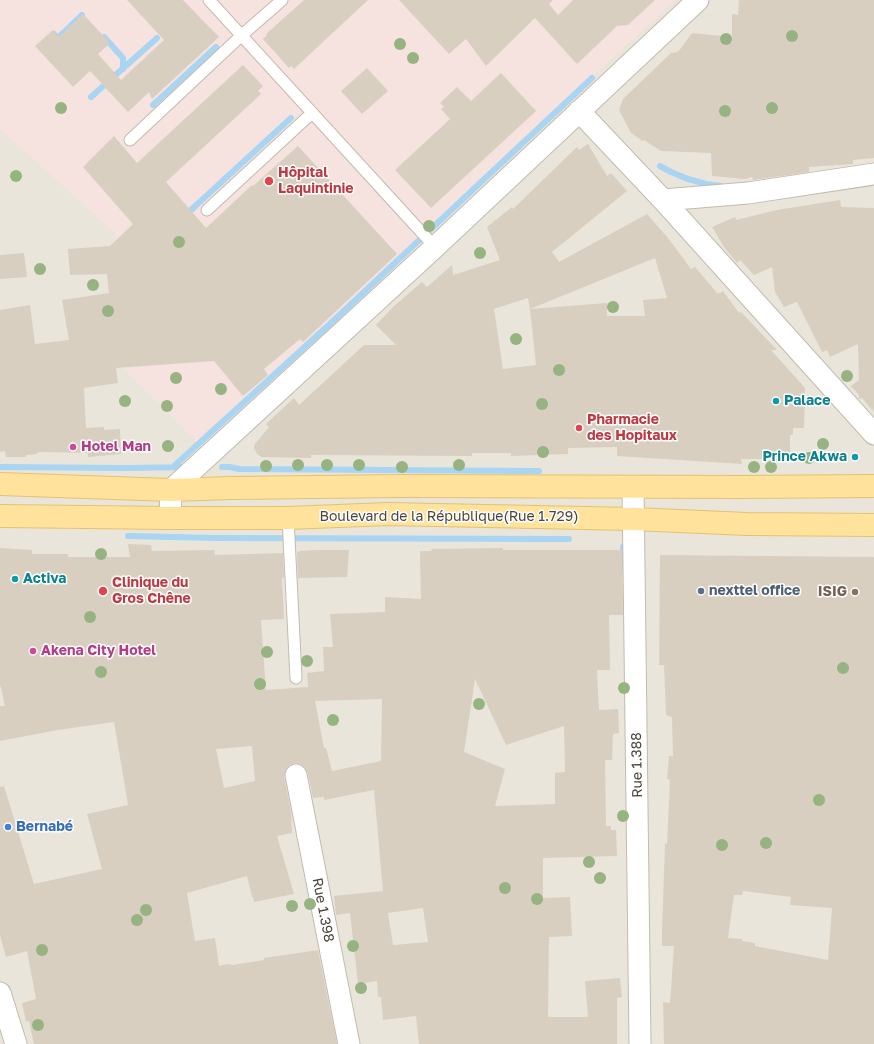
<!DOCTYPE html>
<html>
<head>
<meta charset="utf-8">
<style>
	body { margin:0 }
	canvas { display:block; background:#f6f3ec }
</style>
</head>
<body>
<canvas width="874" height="1044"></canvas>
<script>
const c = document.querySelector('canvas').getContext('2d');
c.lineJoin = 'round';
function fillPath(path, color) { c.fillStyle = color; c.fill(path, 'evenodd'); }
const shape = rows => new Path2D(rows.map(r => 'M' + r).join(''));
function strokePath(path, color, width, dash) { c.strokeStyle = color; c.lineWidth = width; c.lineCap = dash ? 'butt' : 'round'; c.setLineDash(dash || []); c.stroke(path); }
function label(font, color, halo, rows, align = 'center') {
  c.font = font + ' "Golos Text",sans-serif'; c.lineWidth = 3; c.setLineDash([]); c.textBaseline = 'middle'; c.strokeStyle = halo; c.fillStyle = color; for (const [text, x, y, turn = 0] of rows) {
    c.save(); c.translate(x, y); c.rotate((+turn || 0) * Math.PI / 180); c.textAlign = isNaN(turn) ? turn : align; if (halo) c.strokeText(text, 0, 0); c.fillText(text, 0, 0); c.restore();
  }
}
fillPath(shape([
	[0,0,874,0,874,1044,0,1044]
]), '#eae5da');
fillPath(shape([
	[0,0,675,0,199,444,105,350,115,233,0,129]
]), '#f6e3e0');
strokePath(shape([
	[54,34,58,38,82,15],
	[104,37,123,58,123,69],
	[91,97,157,38],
	[153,105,216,47],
	[660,166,671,172,688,179,706,184,721,186],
	[191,210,291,118],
	[0,467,127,468,188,467],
	[173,467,333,321,592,78],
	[222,467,230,467,239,469,539,471],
	[128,536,215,538,569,539],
	[623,547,624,568]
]), '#a9d4f2', 6);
fillPath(shape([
	[127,0,183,0,219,37,152,99,149,92,128,112,90,71,73,87,35,46,53,30,59,37,83,14,110,43,98,54,121,80,164,40],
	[304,0,368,0,294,69,291,66,289,68,263,39,267,35,266,34],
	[399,0,553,0,549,4,558,15,573,0,655,0,628,25,617,26,577,64,535,18,486,66,466,39,449,54],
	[739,0,874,0,874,158,853,160,853,164,809,167,809,172,753,180,752,177,744,179,712,176,711,153,661,151,644,140,643,141,631,133,619,110,623,99,671,53,678,52,692,33,732,37,732,14,738,15],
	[243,65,263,86,258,91,261,94,166,182,206,228,252,185,253,186,298,146,397,254,303,342,300,339,264,369,268,375,243,396,214,361,116,368,118,383,84,388,86,428,104,427,104,430,120,429,121,454,88,457,88,453,39,452,37,453,37,454,26,455,26,457,6,457,5,451,0,452,0,310,30,305,35,344,69,340,62,300,109,293,107,274,70,275,68,249,110,246,133,224,83,167,114,136,137,163],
	[367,68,388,91,362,114,341,91],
	[501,73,536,111,431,208,395,170,450,119,441,109,444,107,440,103,457,87,471,101],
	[588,144,607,176,611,173,627,191,552,252,559,262,647,214,668,238,691,269,695,267,718,294,723,291,739,313,741,312,777,350,771,350,805,388,804,428,793,428,793,435,790,435,790,461,774,461,773,459,741,459,742,464,617,456,617,447,568,448,568,454,511,456,511,453,472,453,472,456,311,455,311,458,262,457,257,454,254,448,255,444,269,427,266,424,294,398,299,405,364,345,396,345,376,325,393,307,422,282,427,287,452,265,453,275,500,260,487,227,512,207,513,209,577,147,579,150],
	[655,258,667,298,643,300,645,316,607,316,607,303,530,309,536,365,503,369,494,309,528,298,530,309],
	[840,200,841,207,874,208,874,412,862,398,859,399,859,395,851,386,859,380,858,344,830,357,827,350,822,352,797,302,784,307,775,292,772,267,754,275,740,260,737,263,724,247,712,227,735,217,736,220,777,210],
	[24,253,27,277,0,279,0,255],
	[128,544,151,545,152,551,214,550,215,555,283,553,284,578,282,578,284,619,261,620,266,690,308,687,307,673,324,671,323,647,333,647,330,614,385,612,385,597,421,599,420,551,432,551,431,549,503,548,503,550,622,550,623,615,609,615,610,670,597,670,599,710,618,709,619,733,613,734,612,760,605,760,606,826,611,826,611,830,616,830,617,856,543,858,543,898,570,897,572,936,549,937,548,1017,588,1017,585,981,620,978,622,997,617,998,617,1044,419,1044,416,1016,383,1020,381,997,378,997,377,981,358,984,350,913,336,915,334,896,383,891,374,790,324,800,324,797,313,798,308,773,305,767,300,764,294,763,288,766,285,771,284,777,291,811,292,833,277,836,294,894,254,902,253,897,252,897,247,876,187,893,195,941,215,938,219,966,228,964,233,965,264,960,264,958,318,950,337,1044,34,1044,29,1021,26,1022,22,1003,36,999,27,951,6,957,0,935,0,787,4,786,34,884,102,869,87,814,128,805,114,722,58,730,0,741,0,706,5,706,0,684,0,548,32,550,32,554,68,554,68,557,130,557],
	[475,679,506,745,564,726,565,772,555,773,555,804,495,806,505,769,464,752],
	[382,699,381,761,332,771,326,748,324,748,315,701],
	[252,746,255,781,224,788,216,749],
	[423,908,428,942,393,945,388,913],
	[319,550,349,550,347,577,298,578,297,552,299,552,299,551],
	[660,555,874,557,874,1044,664,1044,663,1002,670,1003,674,946,662,946,662,932,665,843,667,844,670,780,667,779,669,756,673,756,672,717,666,715,664,665,659,665],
	[743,891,791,897,790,905,832,908,828,960,755,946,755,943,742,941,742,939,728,938,734,895,742,895]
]), '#d8cfc1');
const lane = shape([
	[209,0,435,247],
	[130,140,242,35,282,0],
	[207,210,312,113],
	[288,518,296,678]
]);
const street = shape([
	[579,111,663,200,874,434],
	[663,200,748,193,874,174],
	[633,487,640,1044],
	[170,518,171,490,435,247,698,0],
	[296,775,349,1044],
	[0,993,16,1044]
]);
const primary = shape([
	[0,484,171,490,231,488,399,486,740,487,874,486],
	[0,516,170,518,288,518,388,514,634,519,747,524,874,525]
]);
strokePath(lane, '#c2bbae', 13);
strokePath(street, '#c2bbae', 23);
strokePath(primary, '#e6c16a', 24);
strokePath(lane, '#fff', 11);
strokePath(street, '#fff', 21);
strokePath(primary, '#ffe39c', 22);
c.fillStyle = '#97b381';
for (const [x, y] of [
	[792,36],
	[726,39],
	[400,44],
	[413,58],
	[61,108],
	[772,108],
	[725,111],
	[16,176],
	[429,226],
	[179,242],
	[480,253],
	[40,269],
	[93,285],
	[613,307],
	[108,311],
	[516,339],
	[559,370],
	[847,376],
	[176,378],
	[221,389],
	[125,401],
	[542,404],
	[167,406],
	[823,444],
	[168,446],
	[543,452],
	[809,458],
	[298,465],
	[327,465],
	[359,465],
	[459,465],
	[266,466],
	[402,467],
	[754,467],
	[771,467],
	[101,554],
	[90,617],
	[267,652],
	[307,661],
	[843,668],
	[101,672],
	[260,684],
	[624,688],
	[479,704],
	[333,720],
	[819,800],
	[623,816],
	[766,843],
	[722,845],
	[589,862],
	[600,878],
	[505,888],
	[537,899],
	[310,904],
	[292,906],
	[146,910],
	[137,920],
	[353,946],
	[42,950],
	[361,988],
	[38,1025]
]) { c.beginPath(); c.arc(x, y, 6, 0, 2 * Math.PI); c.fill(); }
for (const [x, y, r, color] of [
	[269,181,5,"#e0444e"],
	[776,401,4,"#0f9aa8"],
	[579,428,4,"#e0444e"],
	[73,447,4,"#d1479c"],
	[855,457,4,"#0f9aa8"],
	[15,579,4,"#0f9aa8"],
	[103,591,5,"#e0444e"],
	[701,591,4,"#5c6f8a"],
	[855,592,4,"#8d6e63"],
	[33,651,4,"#d1479c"],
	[8,827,4,"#3f7fe0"]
]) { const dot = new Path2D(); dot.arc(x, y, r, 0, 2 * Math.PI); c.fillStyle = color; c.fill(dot); strokePath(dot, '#fff', 1.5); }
label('bold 14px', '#be3a42', '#fff', [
	["Hôpital",278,173],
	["Laquintinie",278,189],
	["Pharmacie",587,420],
	["des Hopitaux",587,436],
	["Clinique du",112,583],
	["Gros Chêne",112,599]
], 'left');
label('bold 14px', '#0d838f', '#fff', [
	["Palace",784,401],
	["Prince Akwa",847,457,"right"],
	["Activa",23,579]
], 'left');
label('bold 14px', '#b23c85', '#fff', [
	["Hotel Man",81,447],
	["Akena City Hotel",41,651]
], 'left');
label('14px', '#4b4439', '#fff', [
	["Boulevard de la République(Rue 1.729)",449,517],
	["Rue 1.388",637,765,-91],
	["Rue 1.398",323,910,79]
]);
label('bold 14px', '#4e5e75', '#fff', [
	["nexttel office",709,591]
], 'left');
label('bold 14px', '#785e54', '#fff', [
	["ISIG",847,592]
], 'right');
label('bold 14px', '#366cbe', '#fff', [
	["Bernabé",16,827]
], 'left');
</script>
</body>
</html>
